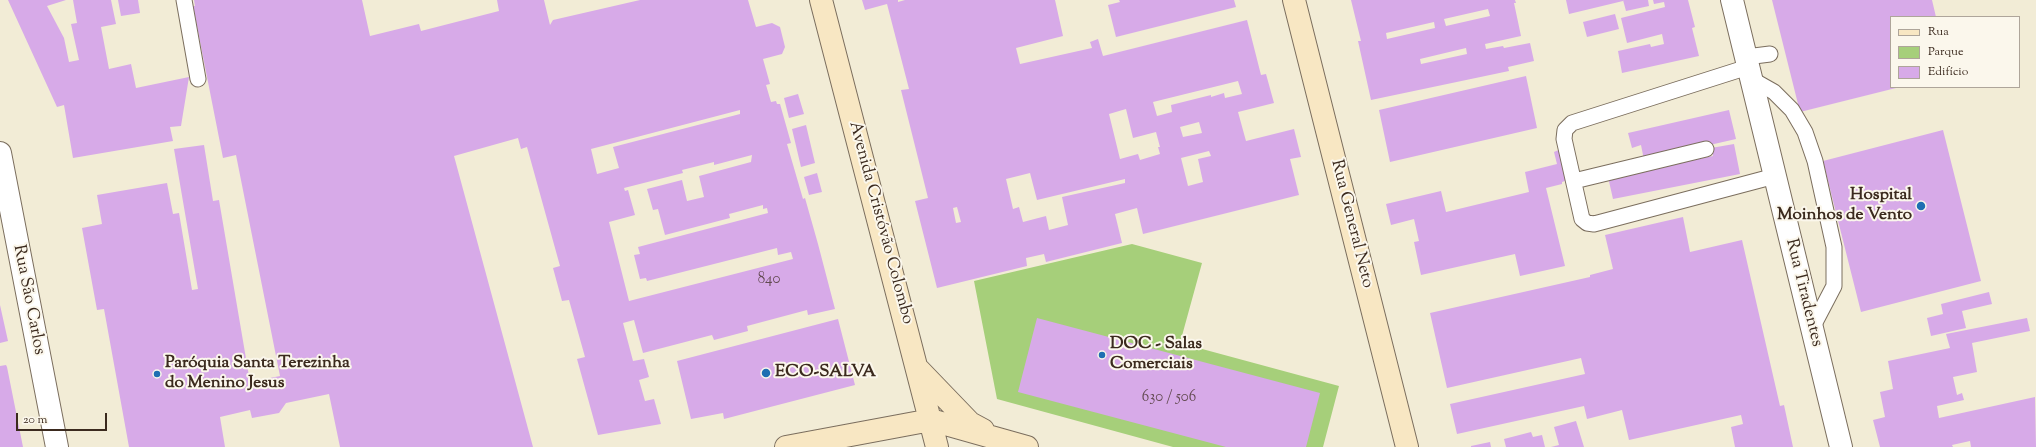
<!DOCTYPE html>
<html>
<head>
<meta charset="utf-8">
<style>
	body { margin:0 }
	#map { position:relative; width:2036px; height:447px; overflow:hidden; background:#f2ecd6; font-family:"Sorts Mill Goudy",serif }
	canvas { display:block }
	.legend { position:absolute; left:1890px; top:16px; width:130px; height:72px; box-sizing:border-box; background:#fbf7ec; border:1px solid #aea59a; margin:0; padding:5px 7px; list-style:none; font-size:12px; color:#3b2a1e }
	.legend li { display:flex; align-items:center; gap:8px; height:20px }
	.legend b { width:20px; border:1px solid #aea59a }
	.scale { position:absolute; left:16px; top:413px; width:91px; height:18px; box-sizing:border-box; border:2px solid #3b2a1e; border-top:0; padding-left:5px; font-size:12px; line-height:14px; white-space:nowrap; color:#3b2a1e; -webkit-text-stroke:3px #fbf7ec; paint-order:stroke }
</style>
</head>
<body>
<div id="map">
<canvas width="2036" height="447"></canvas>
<ul class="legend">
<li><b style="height:5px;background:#f8e7c3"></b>Rua</li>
<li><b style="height:11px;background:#a6cf7a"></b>Parque</li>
<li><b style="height:11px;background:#d7aae8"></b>Edifício</li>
</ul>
<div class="scale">20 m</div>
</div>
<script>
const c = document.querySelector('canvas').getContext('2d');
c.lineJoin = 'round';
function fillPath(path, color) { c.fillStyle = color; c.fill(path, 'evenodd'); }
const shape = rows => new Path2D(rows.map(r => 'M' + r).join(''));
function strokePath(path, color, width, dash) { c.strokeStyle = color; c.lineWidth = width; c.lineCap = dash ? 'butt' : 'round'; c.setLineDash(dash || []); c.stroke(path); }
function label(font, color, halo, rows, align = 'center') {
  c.font = font + ' "Sorts Mill Goudy",serif'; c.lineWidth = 4; c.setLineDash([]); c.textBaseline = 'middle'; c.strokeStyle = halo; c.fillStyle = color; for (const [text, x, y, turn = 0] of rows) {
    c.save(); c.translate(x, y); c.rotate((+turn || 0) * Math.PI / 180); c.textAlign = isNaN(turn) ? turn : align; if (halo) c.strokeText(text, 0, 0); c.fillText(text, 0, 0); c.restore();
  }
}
fillPath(shape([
	[1132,244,1202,263,1180,343,1339,386,1323,447,1173,447,997,399,974,281]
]), '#a6cf7a');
fillPath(shape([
	[8,0,66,0,47,6,64,38,69,62,79,60,71,24,77,23,73,0,111,0,116,24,101,27,109,69,131,64,136,88,189,77,181,126,170,127,173,141,73,158,64,105,57,107],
	[118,0,138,0,140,13,121,16],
	[194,0,362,0,370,36,419,24,421,31,499,11,497,0,544,0,550,25,553,20,640,0,748,0,756,27,772,23,780,27,785,47,782,54,763,59,770,84,766,85,771,102,776,101,777,104,780,104,791,143,787,144,803,199,805,198,818,244,835,309,808,315,807,310,747,326,748,331,714,340,712,335,643,353,634,320,623,323,633,361,644,359,649,377,639,380,645,401,654,399,661,424,598,435,577,359,585,357,569,300,562,301,553,268,560,266,527,147,521,149,518,138,454,156,533,447,340,447,329,394,286,403,279,413,252,418,250,410,220,417,225,447,129,447,104,309,97,310,82,228,102,224,97,195,167,183,173,214,179,213,192,290,198,289,174,149,204,145,213,201,219,200,250,382,280,376,236,155,223,158,193,6,195,6],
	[740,110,740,114,613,147,619,168,597,174,591,149],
	[752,155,751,162,699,176,704,197,687,201,682,180,647,189,653,210,658,209,665,235,730,218,729,214,763,205,763,209,767,208,768,213,638,247,640,254,634,255,640,279,646,278,647,281,777,248,778,255,791,252,793,259,629,301,609,222,635,215,628,190,625,191,624,188,683,173,682,170,714,162,714,165],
	[862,0,898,0,898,2,905,0,1055,0,1063,36,1016,48,1020,64,1092,48,1090,42,1098,39,1103,56,1247,20,1261,75,1266,74,1274,103,1238,112,1246,141,1294,129,1301,157,1290,159,1299,195,1143,234,1137,208,1115,214,1122,243,1046,262,1044,254,1026,258,1027,266,937,288,915,201,928,198,901,90,909,89,887,4,865,10],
	[1238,81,1242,94,1225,98,1224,93,1211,97,1211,95,1171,105,1172,112,1157,116,1153,102],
	[1126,109,1133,138,1156,132,1160,147,1158,147,1160,154,1140,160,1138,154,1120,159,1109,114],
	[1199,122,1202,133,1183,137,1180,127],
	[1209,151,1211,156,1198,159,1203,182,1188,186,1181,158],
	[1030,173,1037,200,1125,179,1125,183,1062,197,1068,225,1049,230,1046,216,1023,222,1019,207,1013,209,1006,179],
	[957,207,961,222,956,223,953,208],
	[1119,0,1234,0,1236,7,1116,37,1108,5,1120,2],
	[1351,0,1515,0,1516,3,1514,3,1521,36,1485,44,1486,49,1503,46,1504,48,1530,43,1534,61,1508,67,1509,71,1371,100,1358,41,1361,41],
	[1488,9,1490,16,1446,26,1444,19],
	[1434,22,1435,28,1387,39,1386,33],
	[1466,48,1467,54,1421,64,1420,59],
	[1566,0,1623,0,1623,1,1569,14],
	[1623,0,1648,0,1649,6,1626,11],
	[1653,0,1688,0,1695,27,1692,28,1699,56,1622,73,1618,51,1650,44,1651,47,1664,44,1662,34,1627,43,1621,18,1665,7,1664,2,1654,4],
	[1772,0,1932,0,1936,17,1891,17,1891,87,1896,88,1800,112],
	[1615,14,1619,29,1587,37,1583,22],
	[1526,76,1537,128,1390,162,1379,110],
	[798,94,804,114,789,118,784,98],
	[1729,110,1736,139,1644,160,1641,145,1632,148,1628,133],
	[806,125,815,163,801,167,792,129],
	[1943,130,1981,281,1861,312,1823,161],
	[1734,144,1740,174,1613,199,1608,177,1713,156,1711,148],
	[1563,148,1571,179,1562,182,1562,184,1546,188,1565,266,1520,276,1515,254,1421,275,1414,242,1419,241,1414,219,1391,225,1386,204,1441,191,1446,212,1529,192,1525,172,1557,164,1554,152],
	[817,173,822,192,809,195,804,177],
	[1683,217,1690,252,1742,240,1780,406,1784,405,1793,447,1735,447,1731,427,1743,424,1741,415,1629,440,1622,410,1587,419,1584,406,1457,434,1450,404,1585,374,1581,358,1447,388,1430,313,1590,277,1590,275,1613,269,1605,235],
	[1989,292,1992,304,1962,311,1966,328,1931,336,1927,318,1943,314,1941,304],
	[0,305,8,341,0,343],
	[1037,318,1320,393,1306,447,1226,447,1018,392],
	[2027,318,2030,331,1972,343,1977,372,1953,377,1957,395,1962,393,1964,400,1937,406,1939,418,2035,397,2036,447,1971,447,1970,441,1952,445,1953,447,1880,447,1873,420,1885,417,1880,392,1893,389,1888,361,1950,348,1946,334],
	[838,319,855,385,724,419,723,413,691,419,677,361],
	[6,365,7,367,23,447,0,447,0,366],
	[1576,421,1584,447,1551,447,1559,445,1554,427],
	[1531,432,1533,437,1542,435,1545,447,1506,447,1504,439],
	[1490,442,1491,447,1471,447,1471,446]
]), '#d7aae8');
const lane = shape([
	[184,0,198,79],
	[1746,57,1770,54],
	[1748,67,1572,123,1565,130,1564,139,1582,219,1587,223,1594,224,1775,176],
	[1751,79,1774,92,1792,110,1805,132,1815,161,1834,247,1834,286,1812,328],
	[1574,181,1706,149]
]);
const street = shape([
	[1732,0,1841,447],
	[0,153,57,447]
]);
const secondary = shape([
	[821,0,937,447],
	[1294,0,1407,447],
	[919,370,970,423,983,430],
	[786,447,931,420,1027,447]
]);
strokePath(lane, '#7b6e5e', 17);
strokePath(street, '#7b6e5e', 24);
strokePath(secondary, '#7b6e5e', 24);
strokePath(lane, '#fff', 15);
strokePath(street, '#fff', 22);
strokePath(secondary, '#f8e7c3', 22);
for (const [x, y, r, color] of [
	[1921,206,5,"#1f6fb2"],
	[1102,355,4,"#1f6fb2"],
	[766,373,5,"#1f6fb2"],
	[157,374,4,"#1f6fb2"]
]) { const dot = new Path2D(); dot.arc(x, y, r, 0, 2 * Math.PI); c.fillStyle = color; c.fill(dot); strokePath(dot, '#fbf7ec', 1.5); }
label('15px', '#624a50', null, [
	["840",769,280],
	["630 / 506",1169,398]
]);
label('bold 17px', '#3b2a1e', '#fbf7ec', [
	["Hospital",1912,196,"right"],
	["Moinhos de Vento",1912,216,"right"],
	["DOC - Salas",1110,345],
	["Comerciais",1110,365],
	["Paróquia Santa Terezinha",165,364],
	["do Menino Jesus",165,384],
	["ECO-SALVA",775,373]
], 'left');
label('17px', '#3b2a1e', '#fbf7ec', [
	["Avenida Cristóvão Colombo",880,223,75],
	["Rua General Neto",1351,224,76],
	["Rua Tiradentes",1803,293,76],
	["Rua São Carlos",28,300,79]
]);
</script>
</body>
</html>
